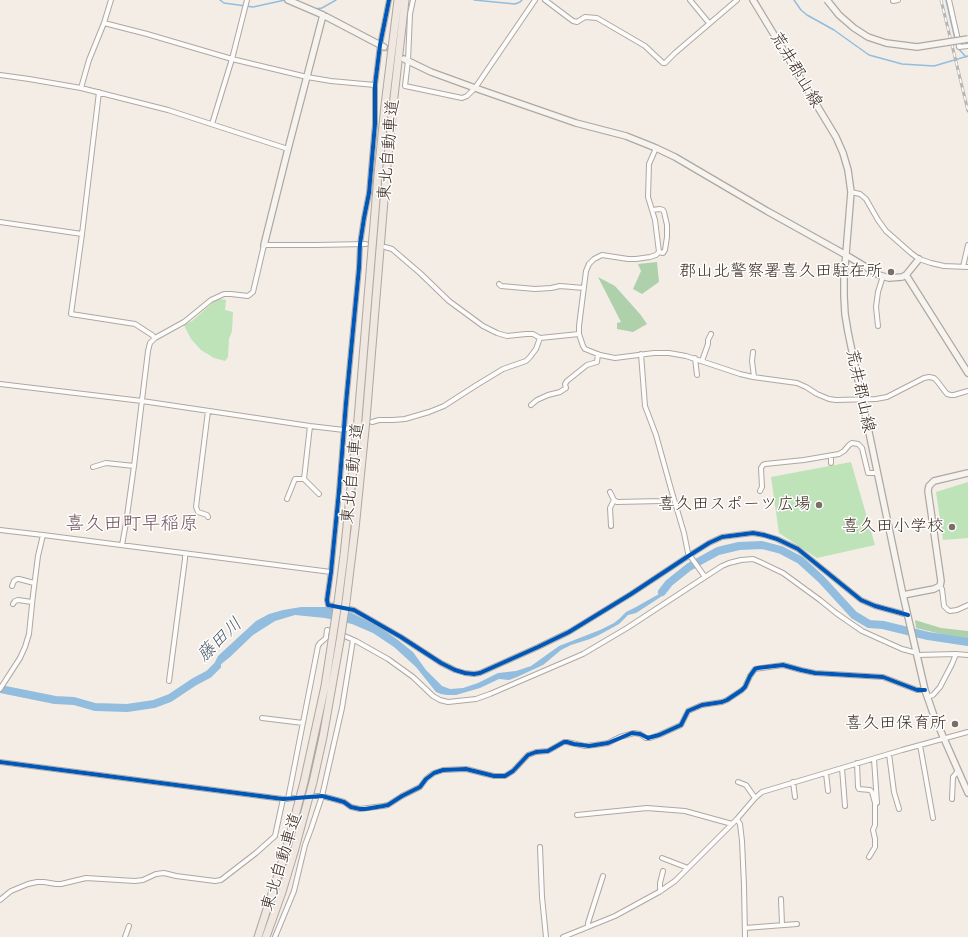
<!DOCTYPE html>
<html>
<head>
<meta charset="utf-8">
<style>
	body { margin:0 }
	canvas { display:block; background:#f3ede5 }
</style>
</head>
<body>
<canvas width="968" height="937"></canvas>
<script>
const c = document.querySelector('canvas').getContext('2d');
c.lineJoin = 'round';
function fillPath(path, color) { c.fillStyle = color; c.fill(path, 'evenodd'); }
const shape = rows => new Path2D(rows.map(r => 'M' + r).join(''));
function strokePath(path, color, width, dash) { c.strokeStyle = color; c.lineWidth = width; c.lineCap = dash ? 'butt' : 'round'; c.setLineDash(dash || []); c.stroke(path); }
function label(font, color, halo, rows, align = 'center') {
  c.font = font + ' Caveat,"Klee One",sans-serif'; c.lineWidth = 3; c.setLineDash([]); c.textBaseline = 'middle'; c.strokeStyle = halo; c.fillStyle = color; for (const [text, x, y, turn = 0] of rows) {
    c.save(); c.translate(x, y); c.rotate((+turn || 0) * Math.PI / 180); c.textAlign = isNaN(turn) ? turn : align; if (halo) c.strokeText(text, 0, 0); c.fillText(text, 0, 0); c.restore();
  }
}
fillPath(shape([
	[221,299,226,300,225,310,233,312,232,331,229,339,228,357,225,361,214,358,201,350,191,339,184,325,185,324,192,321,216,300],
	[851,462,875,545,817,558,779,533,771,477],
	[968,482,968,538,943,540,936,492]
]), '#bee3b8');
fillPath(shape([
	[657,262,659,282,642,294,633,289,641,271,638,264],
	[598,277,615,286,640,314,647,324,633,332,617,329,617,323,621,322],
	[915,620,941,628,968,631,968,639,949,636,916,628]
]), '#aed1ac');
fillPath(shape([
	[669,583,667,589,662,596,653,602,636,613,628,615,619,624,599,635,590,639,571,645,561,650,543,665,517,677,509,680,499,679,480,688,456,695,447,695,441,694,436,692,416,667,394,647,373,633,352,624,325,618,295,615,275,621,253,635,230,657,209,674,218,656,256,621,269,614,283,610,301,607,328,607,352,613,379,627,398,640,413,652,426,670,442,686,450,689,463,688,478,683,498,673,516,671,531,666,559,646,600,630,614,623,619,619,626,612,636,607,659,594,664,585]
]), '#92bddf');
strokePath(shape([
	[220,0,224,3,253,7,285,0],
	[474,0,515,4,520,2,522,0],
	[794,0,801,10,807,15,834,30,869,55,902,64,934,66,968,56],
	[946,0,955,39],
	[314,9,322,8,336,0],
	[956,42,957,47,966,57]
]), '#92bddf', 1.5);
strokePath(shape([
	[662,592,669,583,689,567,718,551,739,546,762,545,781,550,800,560,821,579,854,615,869,624,883,625,928,636,968,642],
	[0,689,55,700,74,701,95,707,127,708,154,704,170,698,194,682,209,674,217,666]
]), '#92bddf', 8);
strokePath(shape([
	[384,47,402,58]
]), '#cec6bd', 5.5, [5.5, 3]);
const street = shape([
	[413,0,410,14,408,61,405,86,462,98,467,96,475,88,535,0],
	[545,0,573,21,577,22,585,17,597,18,645,46,663,63,665,63,675,53,737,0],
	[690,0,709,23],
	[893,0,893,1,898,0],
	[949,0,958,40],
	[104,23,147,34,232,59,307,77,331,81,375,85],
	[960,40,958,40,959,47,968,46],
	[0,75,29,79,81,88,168,110,288,149],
	[81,88,89,60,104,23,111,0],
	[99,92,82,234,71,314,135,324,152,335,155,338],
	[212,124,232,59,247,0],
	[656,148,649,164,648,197,655,220,659,252,656,255,650,257,636,259,628,259,602,255,594,259,589,264,586,271,579,326,579,334,583,346,585,349,600,355,615,358,654,353,669,353,686,356,740,374,753,377,797,383,806,387,817,394,829,399,836,400,876,399,887,397,924,378,929,377,934,378,937,381,947,394,951,395,954,395,968,391],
	[851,192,860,194,866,199,878,220,886,231,911,253,919,259,931,263,944,266,968,267],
	[652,210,660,209,663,210,664,212,667,225,667,237,665,250,663,253,659,252],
	[0,222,82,234],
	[385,247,392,249,420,273,449,301,483,326,497,333,507,336,526,334,533,334,540,338,579,334],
	[963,267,968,245],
	[499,284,501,286,535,289,551,288,560,286,584,288],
	[878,326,876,307,878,292,883,276],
	[753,352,752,361,754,377],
	[641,354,645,406,656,435,671,489,684,533,688,553,705,577,722,566,729,563,741,560,753,559,760,562,783,573,820,600,836,613,862,631,902,649,917,653],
	[695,358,697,375],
	[702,361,708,344,708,340,711,334],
	[0,384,142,401,310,426,344,430,351,427],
	[531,405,537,400,548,395,560,392,566,388,565,384,567,381,587,365,597,362,598,354],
	[208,411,196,507,198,512,207,515,208,517],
	[372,422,379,420,393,420,405,419,429,412,444,406,475,386,503,369,526,361,530,357,536,349,540,338],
	[831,463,831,456],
	[93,467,106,463,134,466],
	[304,479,319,494],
	[760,491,762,487,761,468,763,465,765,464,804,460,839,454,844,451,849,445,852,443,858,444,862,448,868,473,878,473],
	[610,492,614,500,617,502,661,501,667,500,673,497],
	[287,499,295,479,304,479,310,426],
	[611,526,610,508,614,500],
	[0,530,43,535],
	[122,545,126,523,134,466,148,351,150,343,155,338,184,322,211,300,224,294,231,294,248,296,253,292,264,245,316,245,366,244],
	[12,586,14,581,17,579,19,579,34,583],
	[940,586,942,589,944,606,948,610,950,611,957,610,968,605],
	[13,604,15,601,18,600,32,602],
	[338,607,328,605,327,600,331,572,339,491,346,403,359,268,360,244,364,218,369,193,375,124,375,85,380,45,389,0],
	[345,608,354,610,401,637,441,663,455,670,465,673,474,674,480,673,538,647,569,632,631,594,690,555,709,543,722,537,753,533,764,535,777,539,798,549,861,600,875,606,908,615],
	[340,634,356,641,388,659,413,677,433,696,440,700,448,702,476,699,490,694,583,654,627,628,705,577],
	[917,655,956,654,968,655],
	[169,681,185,559,185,554],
	[0,689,20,658,25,647,29,634,33,595,38,556,43,535,331,572],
	[927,697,933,695,940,687,952,664,956,654],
	[262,718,303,723],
	[920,745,933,818],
	[889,754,894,792,899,809],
	[874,759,877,803],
	[0,762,283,799,294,798],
	[857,763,858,787,859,789,870,790,872,792,875,803,875,825,873,830,875,839,875,847,869,857],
	[842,768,845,806],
	[826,773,828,791],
	[738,782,746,785,755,798],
	[793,782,795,797],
	[315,796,322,796,337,800,344,802,351,807,360,809,383,806,388,805,402,796,420,787,426,779,431,775,434,773,443,770,466,769,494,776,505,776,513,771,528,755,536,752,548,751,564,742,567,742,585,746,595,745,608,743,620,737,634,733,640,734,646,738,650,738,659,735,681,725,688,711,702,705,722,702,727,700,742,690,745,687,750,676,755,669,783,665,801,670,815,673,883,677,917,690,925,690],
	[288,799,318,646,320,643,326,638,327,630,334,632],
	[952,799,953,777,958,771],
	[577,815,647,808,685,811,732,824],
	[737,819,740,824,742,841,744,885,745,937],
	[540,847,542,897,546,937],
	[662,858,688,868],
	[661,891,660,888,660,883,663,871],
	[781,899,782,925],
	[0,900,11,891,28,884,37,882,44,882,56,884,61,884,86,878,135,881,143,880,156,874,164,873,176,876,215,881,221,880,256,853,275,836,283,799],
	[588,927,588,923,603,876],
	[745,928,797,924],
	[125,937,129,926],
	[275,937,294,891,305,845,311,829,322,796,342,708,353,640],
	[563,937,615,916,659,892,675,881,737,819,755,798,762,792,902,750,968,732]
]);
const secondary = shape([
	[288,0,323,15,384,47],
	[753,0,836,137,843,153,848,170,851,192,844,278,844,296,845,314,848,332,903,595,925,690,934,716,968,793],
	[404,59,431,72,475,88,576,123,626,136,656,148,675,157,767,211,846,255,879,275,889,278,902,277,906,275,919,259],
	[264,245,288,149,323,15],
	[906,275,968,373],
	[903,595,934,589,940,586,941,581,928,491,929,486,934,481,968,473]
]);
const highway = shape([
	[338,602,344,555,358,419,378,175,385,105,398,0],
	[346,602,355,529,366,420,386,176,393,106,405,0],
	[258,937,286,850,304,782,325,686,332,641],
	[266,937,282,892,294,852,313,782,323,737,340,641]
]);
strokePath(street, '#aea8a2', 6);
strokePath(secondary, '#aea8a2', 8);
strokePath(highway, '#aea8a2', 9);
strokePath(street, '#fdfcfb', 4);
strokePath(secondary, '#f7f4f0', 5.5);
strokePath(highway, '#efe7e0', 7);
const rail = shape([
	[941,0,968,111]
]);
strokePath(rail, '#b8b5b2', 3);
strokePath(rail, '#fff', 1.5, [4.5]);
const secondaryBridge = shape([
	[827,0,839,15,854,28,868,37,886,43,917,47,968,39]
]);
const highwayBridge = shape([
	[332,641,338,602],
	[340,641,346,602]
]);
strokePath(secondaryBridge, '#aea8a2', 8, []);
strokePath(highwayBridge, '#aea8a2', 9, []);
strokePath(secondaryBridge, '#f7f4f0', 5.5);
strokePath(highwayBridge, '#efe7e0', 7);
strokePath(shape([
	[389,0,380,45,375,85,375,124,369,193,364,218,360,244,359,268,346,403,339,491,331,572,327,600,328,605,354,610,401,637,441,663,455,670,465,673,474,674,480,673,538,647,569,632,631,594,690,555,709,543,722,537,753,533,764,535,777,539,798,549,861,600,875,606,908,615],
	[0,762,283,799,322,796,337,800,344,802,351,807,360,809,365,809,383,806,388,805,402,796,420,787,426,779,434,773,443,770,466,769,494,776,505,776,513,771,528,755,536,752,548,751,564,742,567,742,574,744,589,746,608,743,632,733,640,734,648,738,659,735,681,725,688,711,702,705,722,702,727,700,742,690,745,687,750,676,755,669,758,668,783,665,801,670,815,673,883,677,917,690,925,690]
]), '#0057b8', 4);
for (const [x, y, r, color] of [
	[891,272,4,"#7b6e64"],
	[819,505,4,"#7b6e64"],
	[952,527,4,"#7b6e64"],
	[955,724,4,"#7b6e64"]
]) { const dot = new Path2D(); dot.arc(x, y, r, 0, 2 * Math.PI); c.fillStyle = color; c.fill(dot); strokePath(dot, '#fff', 1.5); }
label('17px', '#3b2a1e', '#fff', [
	["荒井郡山線",796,70,59],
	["東北自動車道",389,150,-85],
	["荒井郡山線",860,391,78],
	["東北自動車道",353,473,-84],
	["東北自動車道",282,862,-73]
]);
label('17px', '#3b2a1e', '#fff', [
	["郡山北警察署喜久田駐在所",883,272],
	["喜久田スポーツ広場",811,505],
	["喜久田小学校",944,527],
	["喜久田保育所",947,724]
], 'right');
label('italic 18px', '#4d5d6a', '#fff', [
	["藤田川",220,640,-44]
]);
label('19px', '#74545c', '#fff', [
	["喜久田町早稲原",132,524]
]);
</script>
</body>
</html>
